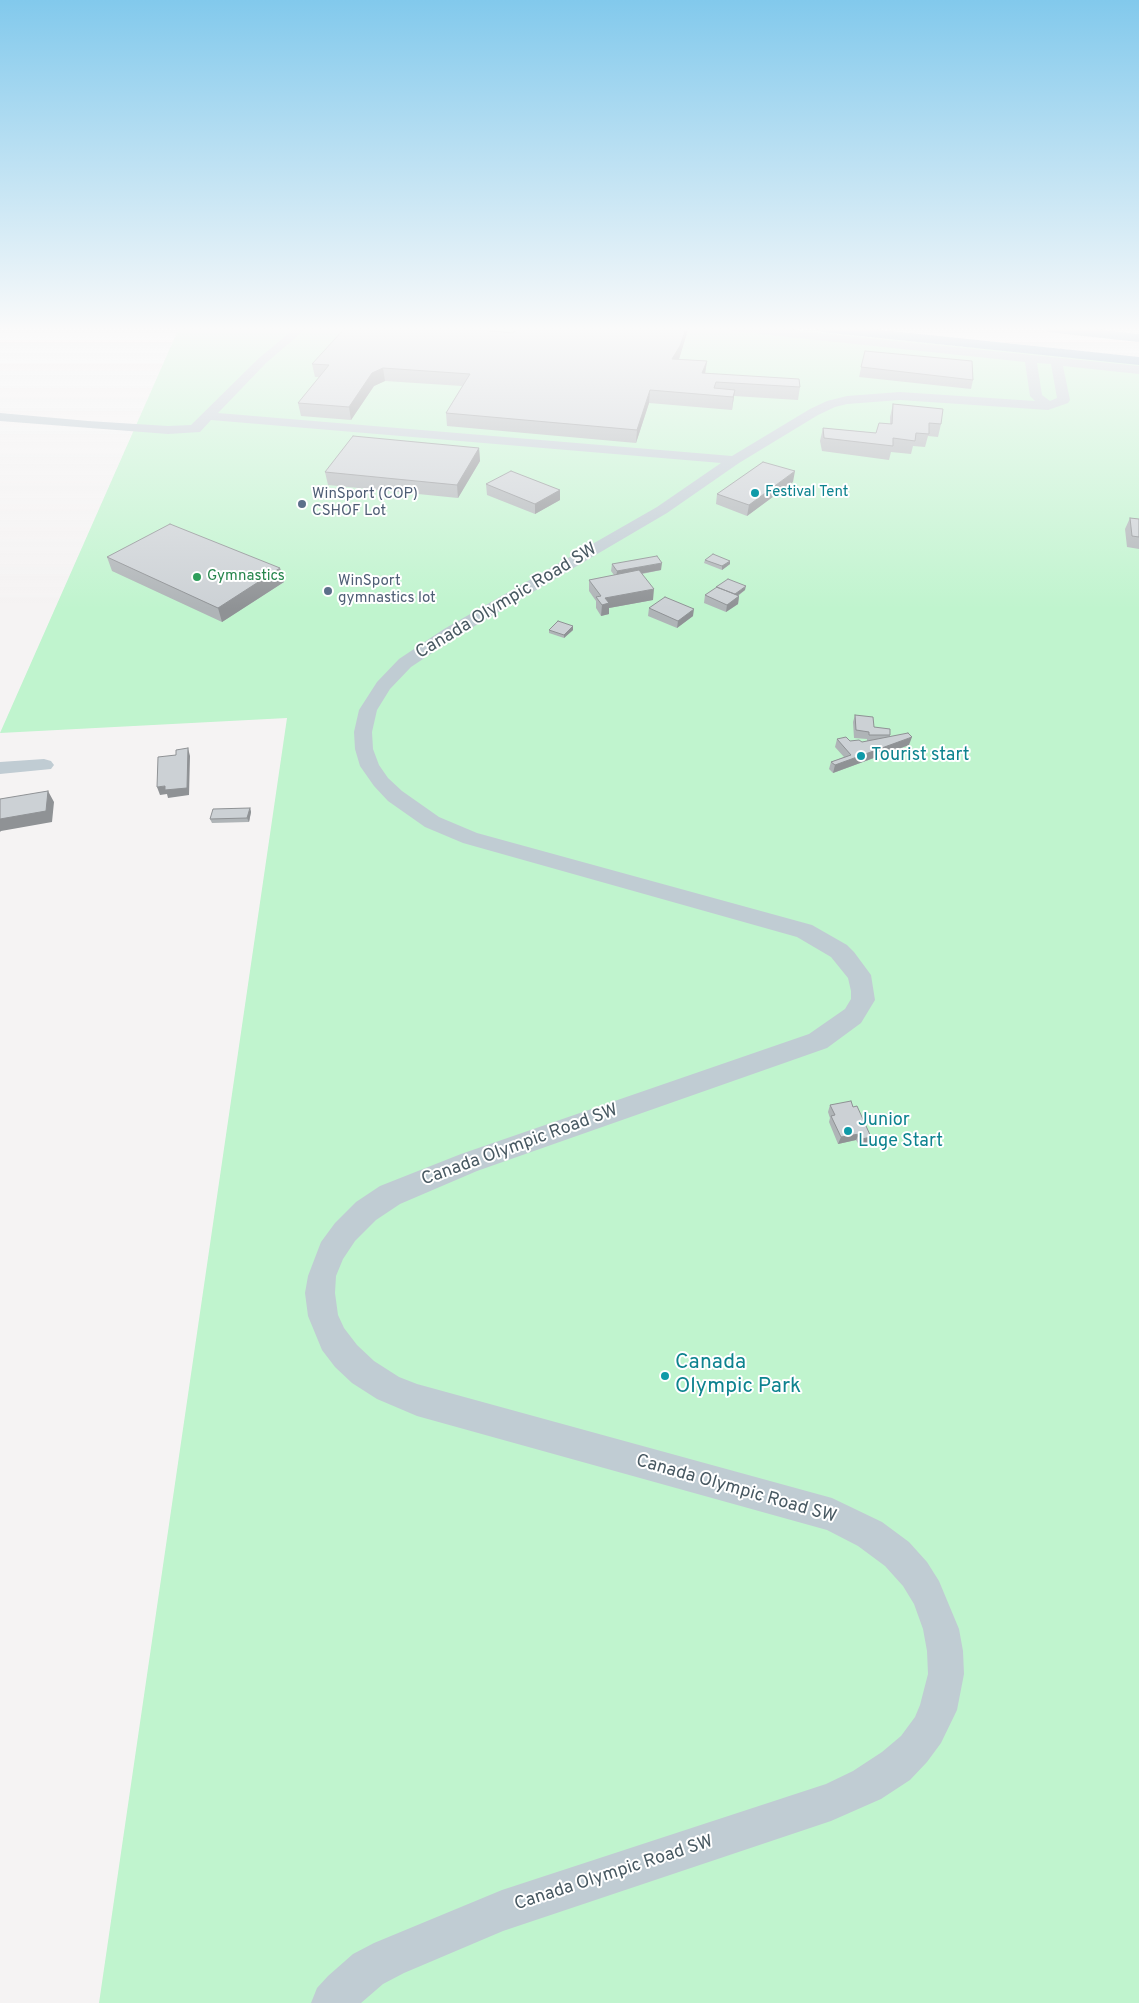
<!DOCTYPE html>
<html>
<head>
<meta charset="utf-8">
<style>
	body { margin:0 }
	canvas { display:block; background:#f5f3f3 }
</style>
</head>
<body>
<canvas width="1139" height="2003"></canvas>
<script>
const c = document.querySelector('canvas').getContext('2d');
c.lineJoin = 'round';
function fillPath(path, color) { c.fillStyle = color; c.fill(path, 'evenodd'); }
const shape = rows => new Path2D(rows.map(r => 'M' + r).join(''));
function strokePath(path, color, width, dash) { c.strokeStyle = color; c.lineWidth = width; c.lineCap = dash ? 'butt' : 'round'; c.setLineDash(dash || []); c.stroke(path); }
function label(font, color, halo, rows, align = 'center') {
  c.font = font + ' Overpass,sans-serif'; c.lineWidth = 4; c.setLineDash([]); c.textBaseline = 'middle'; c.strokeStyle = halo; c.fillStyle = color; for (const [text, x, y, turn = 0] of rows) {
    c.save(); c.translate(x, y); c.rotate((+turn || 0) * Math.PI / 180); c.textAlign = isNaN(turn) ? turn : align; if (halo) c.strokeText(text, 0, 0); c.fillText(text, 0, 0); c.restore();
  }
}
fillPath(shape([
	[179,328,776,328,1139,364,1139,2003,99,2003,287,718,0,733]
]), '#c0f4ce');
fillPath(shape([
	[295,328,307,328,266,363,218,413,732,456,810,409,827,401,847,396,900,392,1035,401,1030,396,1025,362,732,331,727,328,769,328,1139,366,1139,374,1063,366,1070,400,1068,403,1048,410,900,400,847,404,835,407,818,415,739,463,667,513,456,637,411,667,390,689,377,710,372,732,373,749,379,765,388,778,402,791,439,817,477,833,812,925,847,945,854,952,871,975,875,1000,861,1023,827,1048,477,1171,400,1204,376,1220,355,1241,343,1259,336,1276,335,1293,338,1315,344,1328,357,1345,374,1361,399,1377,417,1384,832,1498,882,1522,909,1542,927,1562,939,1581,959,1629,963,1651,964,1674,957,1710,941,1743,927,1762,910,1780,881,1799,831,1821,503,1931,404,1973,383,1984,361,2003,311,2003,317,1988,328,1976,353,1954,374,1943,502,1890,826,1784,853,1771,882,1752,901,1736,915,1717,920,1705,928,1674,927,1651,923,1629,914,1604,903,1586,885,1566,858,1546,827,1530,417,1416,377,1399,352,1383,335,1367,322,1350,308,1316,305,1293,308,1276,321,1242,335,1223,356,1202,380,1186,461,1154,809,1034,845,1009,851,999,851,991,848,978,831,957,797,937,463,843,425,827,388,801,374,786,360,766,355,749,354,732,359,710,377,682,399,659,444,629,657,507,721,463,211,420,200,432,168,434,0,421,0,413,88,421,168,426,191,425,258,359,295,328],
	[1037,363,1051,364,1057,398,1050,401,1042,395,1037,363],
	[44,759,51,761,54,765,51,769,0,774,0,762,44,759]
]), '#c0ccd3');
fillPath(shape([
	[815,328,863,328,1139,357,1139,365,821,332,815,328],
	[1041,328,1087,328,1139,334,1139,342,1047,332,1041,328]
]), '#87abc4');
fillPath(shape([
	[516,328,688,328,687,333,679,359,707,361,705,373,800,387,798,400,734,396,732,410,649,403,636,443,447,426,446,413,462,386,385,381,374,386,351,420,301,416,298,403,319,377,315,377,312,364,513,333],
	[865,351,973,380,971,389,859,377],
	[893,404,941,424,938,437,928,436,925,447,913,446,911,454,891,452,889,460,822,451,820,441,823,428,876,433,890,424,890,417],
	[479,448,480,461,458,498,328,485,325,472],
	[793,482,747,516,716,504,717,494],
	[486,484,560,490,560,500,535,514,487,495],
	[1130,518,1139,519,1139,549,1127,547,1125,529],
	[107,557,280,568,284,582,222,622,112,571],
	[705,560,730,564,722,570,704,563],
	[612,564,661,570,642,574,653,600,609,608,609,614,601,616,596,608,596,601,589,591,589,580,614,575,611,571],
	[745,590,738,596,739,596,738,604,726,612,704,603,705,595],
	[649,608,693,616,677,628,648,616],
	[573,626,573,630,564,638,549,633,549,630],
	[855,715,874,727,890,735,890,736,909,745,833,773,829,769,831,762,844,757,835,747,837,739,850,741,862,742,867,741,867,739,854,738,853,722],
	[250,808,251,812,249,822,212,823,210,819],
	[830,1105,853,1107,871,1137,868,1143,859,1145,856,1140,838,1144,829,1122,830,1118,828,1112]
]), '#afb4b7');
fillPath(shape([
	[686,328,688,328,687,333,679,359,671,371,672,359],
	[707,361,705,374,702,373],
	[383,368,385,381,374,386,351,420,349,407,372,373],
	[650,390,649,403,636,443,637,430],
	[735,390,733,403,732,410,733,397],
	[479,448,480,461,458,498,457,485],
	[795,471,793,482,747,516,749,505],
	[560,490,560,500,535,514,535,504],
	[730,561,730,564,722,570,722,566],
	[662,563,661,570,616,578,617,571],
	[280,568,284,582,222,622,218,608],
	[746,586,745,590,734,598,734,595],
	[654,589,653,600,609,608,609,614,601,616,602,605,605,598],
	[739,596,738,604,726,612,727,605],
	[694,609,693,616,677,628,678,621],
	[573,626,573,630,564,638,564,635],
	[912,737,909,745,833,773,835,765],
	[188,748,190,756,189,795,168,798,167,794,160,795,157,787,165,786],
	[48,791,54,802,52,822,1,831,0,832,0,819],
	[250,808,251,812,249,822,247,818],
	[859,1134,856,1140,838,1144,841,1137],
	[871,1137,868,1143,859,1145,862,1139]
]), '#8f9295');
const building = shape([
	[345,328,459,328,513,333,516,328,686,328,680,346,672,359,707,361,702,373,799,379,800,387,716,382,714,388,735,390,733,397,650,390,637,430,446,413,470,374,383,368,372,373,349,407,298,403,329,365,312,364,345,328],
	[865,351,972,361,973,380,861,367,865,351],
	[893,404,943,409,941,424,929,423,929,434,916,433,915,441,893,438,893,446,824,438,823,428,876,433,879,423,892,424,893,404],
	[353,436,479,448,457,485,325,472,353,436],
	[763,462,795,471,749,505,717,494,763,462],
	[511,471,560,490,535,504,486,484,511,471],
	[1130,518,1139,519,1139,537,1132,536,1130,518],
	[170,524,280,568,218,608,107,557,170,524],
	[713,554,730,561,722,566,705,560,713,554],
	[657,556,662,563,617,571,612,564,657,556],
	[639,570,654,589,605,598,609,603,602,605,596,597,601,596,589,580,639,570],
	[728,579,746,586,735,594,716,587,728,579],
	[717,587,739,596,727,605,705,595,717,587],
	[665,597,694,609,678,621,649,608,665,597],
	[558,621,573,626,564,635,549,630,558,621],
	[855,715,873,717,874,727,890,729,890,735,869,735,869,732,856,730,855,715],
	[908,733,912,737,835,765,831,762,851,755,837,739,846,737,850,741,859,740,862,742,908,733],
	[188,748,187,788,165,790,165,786,157,787,158,757,176,755,176,750,188,748],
	[48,791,46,811,0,819,0,799,48,791],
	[250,808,247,818,210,819,213,809,250,808],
	[851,1101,853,1107,857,1106,871,1137,862,1139,859,1134,841,1137,831,1116,835,1115,830,1105,851,1101]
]);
fillPath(building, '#ccd1d5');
strokePath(building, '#8f9295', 1);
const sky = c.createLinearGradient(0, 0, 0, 609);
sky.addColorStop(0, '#82c9ec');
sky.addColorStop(0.54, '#fafafa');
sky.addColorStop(1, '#fafafa00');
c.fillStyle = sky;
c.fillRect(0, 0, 1139, 609);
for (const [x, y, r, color] of [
	[755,493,5,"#0f9aa8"],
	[302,504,5,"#5c6f8a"],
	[197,577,5,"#2e9e5b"],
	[328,591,5,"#5c6f8a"],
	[861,756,5,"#0f9aa8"],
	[848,1131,5,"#0f9aa8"],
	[665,1376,5,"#0f9aa8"]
]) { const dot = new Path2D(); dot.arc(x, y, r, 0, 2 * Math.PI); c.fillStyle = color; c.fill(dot); strokePath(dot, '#fff', 2); }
label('15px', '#0d838f', '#fff', [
	["Festival Tent",765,493]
], 'left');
label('15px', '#4e5e75', '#fff', [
	["WinSport (COP)",312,495],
	["CSHOF Lot",312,512],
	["WinSport",338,582],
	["gymnastics lot",338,599]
], 'left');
label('15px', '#27864d', '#fff', [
	["Gymnastics",207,577]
], 'left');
label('18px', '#485962', '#fff', [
	["Canada Olympic Road SW",507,602,-31],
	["Canada Olympic Road SW",520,1146,-20],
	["Canada Olympic Road SW",736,1490,16],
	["Canada Olympic Road SW",614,1874,-18]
]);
label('18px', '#0d838f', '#fff', [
	["Tourist start",871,756],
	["Junior",858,1121],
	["Luge Start",858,1142]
], 'left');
label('21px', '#0d838f', '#fff', [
	["Canada",675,1364],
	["Olympic Park",675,1388]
], 'left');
</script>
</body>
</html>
